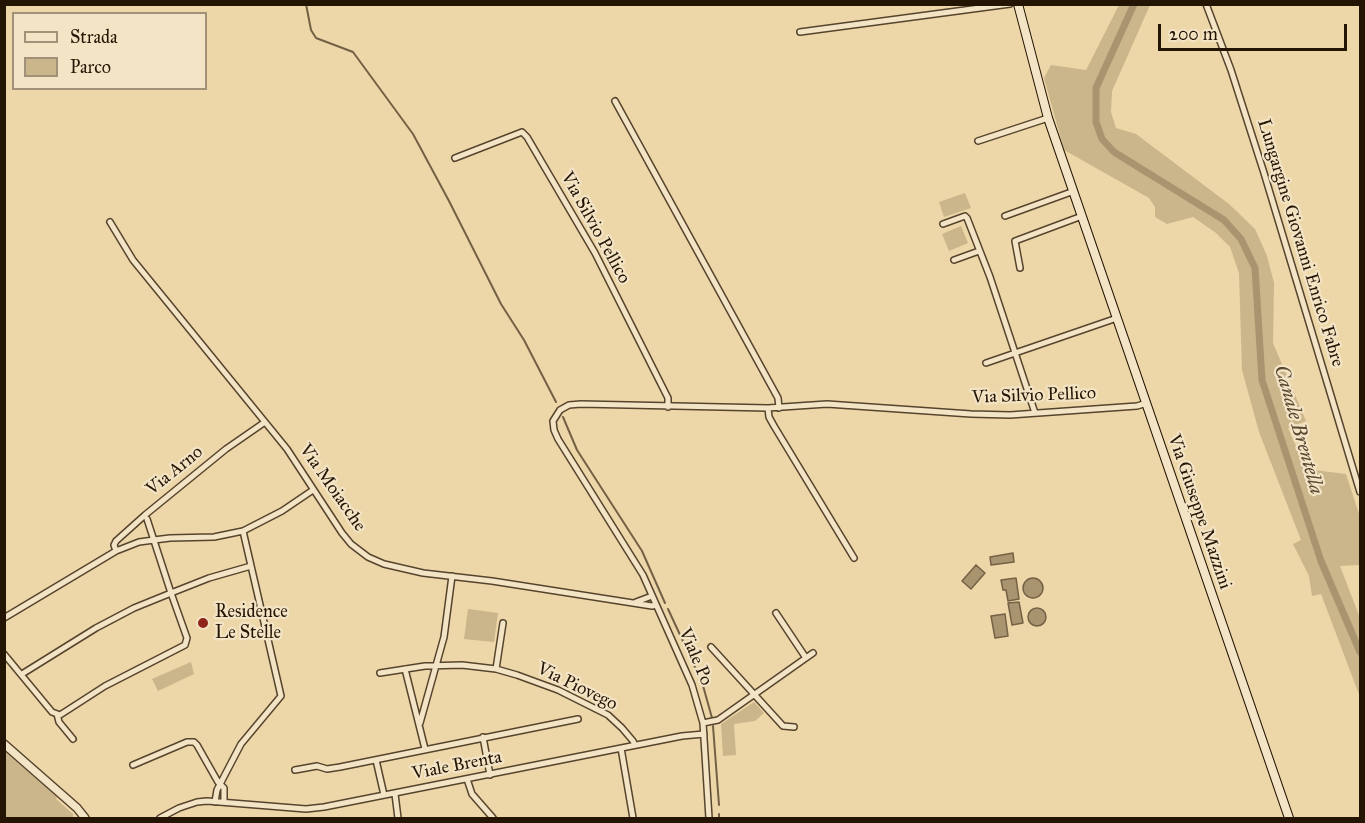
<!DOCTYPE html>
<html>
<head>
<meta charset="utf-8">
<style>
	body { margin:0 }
	#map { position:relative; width:1365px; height:823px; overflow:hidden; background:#edd6a7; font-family:"IM FELL Great Primer",serif }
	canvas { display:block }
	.frame { position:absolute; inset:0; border:6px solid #241404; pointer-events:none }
	.legend { position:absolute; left:12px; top:12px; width:195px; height:78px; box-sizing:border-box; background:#f3e4c6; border:2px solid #a09178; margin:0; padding:8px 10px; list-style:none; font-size:18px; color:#241404 }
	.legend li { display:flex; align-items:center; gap:12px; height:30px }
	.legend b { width:30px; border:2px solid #a09178 }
	.scale { position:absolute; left:1158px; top:24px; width:189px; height:27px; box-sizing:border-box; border:3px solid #241404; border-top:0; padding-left:8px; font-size:18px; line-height:21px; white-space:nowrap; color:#241404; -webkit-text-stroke:4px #f3e4c6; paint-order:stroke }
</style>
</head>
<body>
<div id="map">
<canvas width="1365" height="823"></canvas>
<div class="frame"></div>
<ul class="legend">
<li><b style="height:8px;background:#f3e4c6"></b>Strada</li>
<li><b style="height:16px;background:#cbb58b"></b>Parco</li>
</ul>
<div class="scale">200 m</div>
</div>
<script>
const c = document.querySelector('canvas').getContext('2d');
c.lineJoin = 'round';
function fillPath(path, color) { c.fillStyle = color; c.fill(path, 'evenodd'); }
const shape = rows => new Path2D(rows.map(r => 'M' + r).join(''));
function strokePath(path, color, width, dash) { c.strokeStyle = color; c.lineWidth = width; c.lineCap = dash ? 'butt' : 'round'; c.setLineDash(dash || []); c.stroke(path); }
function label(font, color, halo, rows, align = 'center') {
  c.font = font + ' "IM FELL Great Primer",serif'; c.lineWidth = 4.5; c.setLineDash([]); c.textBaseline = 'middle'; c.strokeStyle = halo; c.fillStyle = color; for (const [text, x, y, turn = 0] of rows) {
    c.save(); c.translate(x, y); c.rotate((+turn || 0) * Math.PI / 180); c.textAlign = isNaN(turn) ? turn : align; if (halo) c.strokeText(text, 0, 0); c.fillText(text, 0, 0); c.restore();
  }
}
fillPath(shape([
	[1119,5,1150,5,1112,91,1111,112,1116,128,1136,134,1229,204,1255,229,1267,256,1274,283,1273,343,1306,421,1288,428,1306,469,1346,474,1360,517,1360,565,1340,566,1360,618,1360,697,1321,594,1312,596,1309,576,1293,544,1301,540,1259,432,1242,370,1239,273,1230,247,1216,233,1193,217,1167,224,1155,217,1155,207,1149,198,1064,150,1044,78,1051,65,1086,70],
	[965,193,971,208,944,217,939,202],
	[961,226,968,243,949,251,942,234],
	[468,609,498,613,494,642,464,639],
	[191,662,194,674,158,691,152,679],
	[754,702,764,713,755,721,734,724,736,755,723,756,721,724],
	[4,751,57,797,56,799,73,814,73,818,5,818]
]), '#cbb58b');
const water = shape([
	[1013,553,1014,562,991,565,990,557,1013,553],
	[976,565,985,573,971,589,962,581,976,565],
	[1016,578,1019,599,1008,601,1006,590,1003,590,1001,580,1016,578],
	'1023 588a10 10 0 1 1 20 0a10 10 0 1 1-20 0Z',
	[1019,602,1023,623,1012,625,1008,603,1019,602],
	'1028 617a9 9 0 1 1 18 0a9 9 0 1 1-18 0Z',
	[1005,614,1008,636,995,638,991,616,1005,614]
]);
fillPath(water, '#a99470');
strokePath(water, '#746145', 1.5);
strokePath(shape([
	[306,4,311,30,316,38,353,52,413,134,449,201,501,304,524,340,556,402],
	[563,417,577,450,642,551,665,603],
	[668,609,702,682,712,718],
	[713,726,719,805],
	[719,814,719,818]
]), '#746145', 2);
strokePath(shape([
	[1134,4,1096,88,1096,122,1102,139,1114,152,1224,220,1241,239,1255,268,1262,380,1321,561,1360,652]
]), '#a99470', 7);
const minor = shape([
	[1206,4,1231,70,1264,173,1360,492],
	[800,32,1010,4],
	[615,101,778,398,779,408],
	[978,141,1048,118],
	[455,158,522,132,527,137,595,253,668,398,668,407],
	[1005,216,1074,191],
	[110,222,133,260,287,449,342,533,351,544,368,557,384,564,423,573,492,581,652,606,656,605],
	[943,224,965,216,967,218,990,277,1035,413],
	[954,260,979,251],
	[1020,268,1015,241,1082,216],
	[986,363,1117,318],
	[768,408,769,417,774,426,854,558],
	[116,551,114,545,116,541,145,515,226,449,265,422],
	[636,602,652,596],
	[776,613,806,658],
	[4,618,116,551,139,542,154,540,170,538,214,537,243,531,282,511,313,490],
	[711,647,783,726,794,727],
	[4,654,52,712,60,715,105,686,185,645,187,638,171,593,209,578,251,566],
	[405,669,425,749],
	[496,669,503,623],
	[380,673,425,666,462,665,496,669,517,675,558,690,608,715,622,728,633,741,635,745],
	[22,674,96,628,134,608,171,593,147,519],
	[57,714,59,722,73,739],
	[420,723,444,637,452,576],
	[703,723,718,720,813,653],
	[483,737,490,775],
	[621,748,633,818],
	[376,760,384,795],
	[133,765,187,742,194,742,197,745,218,782,224,788,224,802],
	[295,770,317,766,327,769,340,767,578,719],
	[467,779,472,794,493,818],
	[395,794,398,818],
	[215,802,217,790,241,744,281,696,243,531],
	[160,818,179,808,197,802,207,801,306,809,324,807,682,736,704,734],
	[709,818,703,723,692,685,643,575,558,439,554,430,553,421,560,410,569,405,581,404,768,408,827,404,971,414,1010,415,1137,406,1147,403]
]);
const tertiary = shape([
	[4,744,77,808,85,818]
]);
const secondary = shape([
	[1018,4,1048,118,1289,818]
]);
strokePath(minor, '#56442d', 8);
strokePath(tertiary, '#56442d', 10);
strokePath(secondary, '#241404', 10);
strokePath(minor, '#f3e4c6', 5);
strokePath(tertiary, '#f3e4c6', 7);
strokePath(secondary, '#f3e4c6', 8);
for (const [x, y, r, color] of [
	[203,623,6,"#8f2418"]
]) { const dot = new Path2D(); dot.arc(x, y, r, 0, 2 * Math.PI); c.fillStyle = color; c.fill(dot); strokePath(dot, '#f3e4c6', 2); }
label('18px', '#241404', '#f3e4c6', [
	["Via Silvio Pellico",595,228,61],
	["Lungargine Giovanni Enrico Fabre",1300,243,73],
	["Via Silvio Pellico",1034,396,-2],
	["Via Arno",175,471,-39],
	["Via Moiacche",332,488,55],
	["Via Giuseppe Mazzini",1199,512,71],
	["Viale Po",695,657,67],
	["Via Piovego",577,687,26],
	["Viale Brenta",457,766,-11]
]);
label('18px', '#241404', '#f3e4c6', [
	["Residence",215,613],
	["Le Stelle",215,634]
], 'left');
label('italic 20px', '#59472f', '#f3e4c6', [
	["Canale Brentella",1298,430,74]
]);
</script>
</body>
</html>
